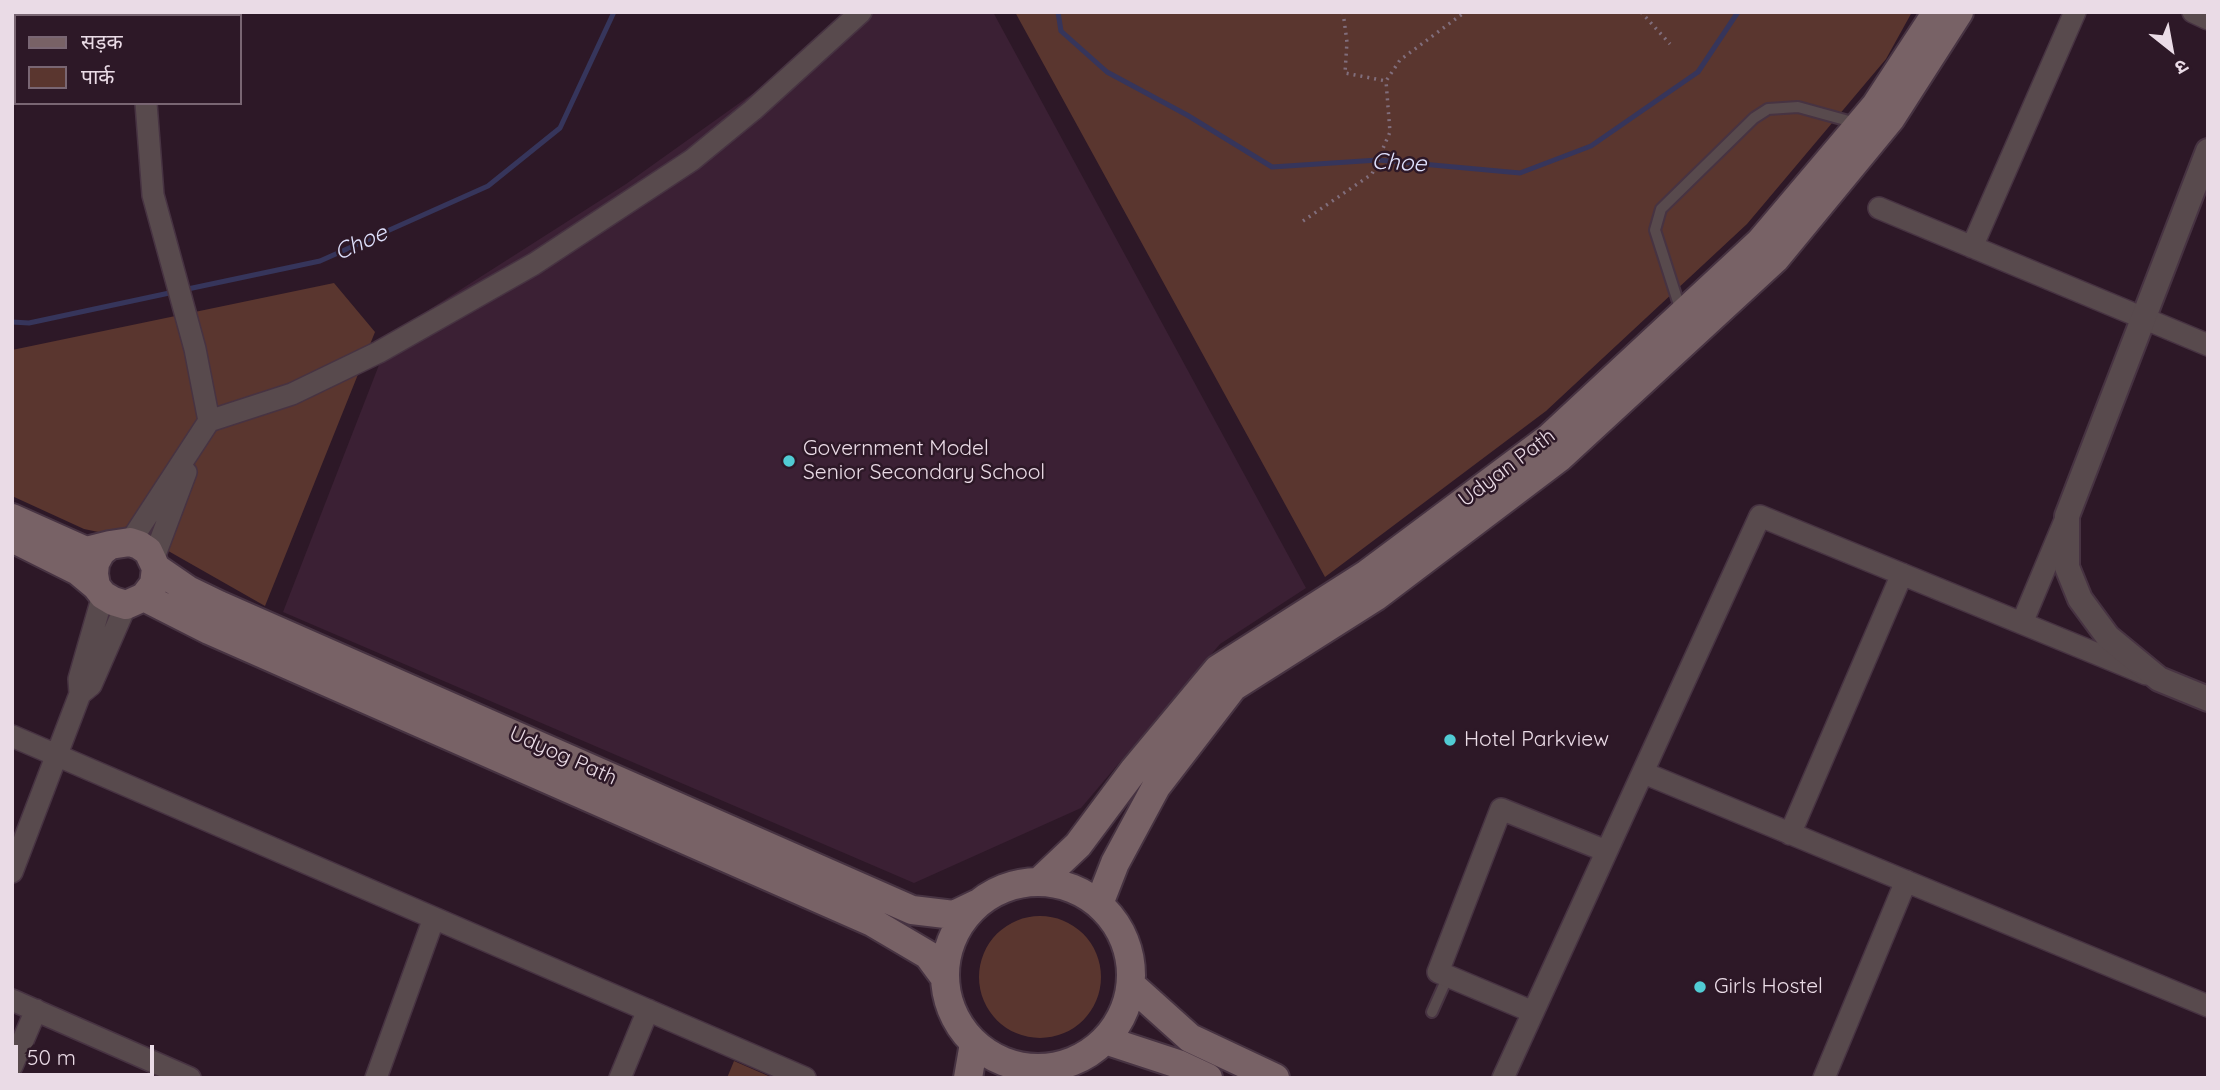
<!DOCTYPE html>
<html>
<head>
<meta charset="utf-8">
<style>
	body { margin:0 }
	#map { position:relative; width:2220px; height:1090px; overflow:hidden; background:#2d1827; font-family:Quicksand,"Noto Sans Devanagari",sans-serif }
	canvas { display:block }
	.frame { position:absolute; inset:0; border:14px solid #eadbe6; pointer-events:none }
	.legend { position:absolute; left:14px; top:14px; width:228px; height:91px; box-sizing:border-box; background:#2d1827; border:2px solid #796673; margin:0; padding:9px 12px; list-style:none; font-size:21px; color:#eadbe6 }
	.legend li { display:flex; align-items:center; gap:14px; height:35px }
	.legend b { width:35px; border:2px solid #796673 }
	.north { position:absolute; left:2136px; top:14px; width:70px; height:70px; -webkit-text-stroke:5px #2d1827; paint-order:stroke; rotate:149deg; font-size:19px; font-weight:700; line-height:28px; text-align:center; color:#eadbe6 }
	.north::after { content:''; display:block; margin:auto; width:24px; height:32px; background:#eadbe6; clip-path:polygon(50% 0,100% 100%,50% 72%,0 100%) }
	.scale { position:absolute; left:14px; top:1045px; width:140px; height:32px; box-sizing:border-box; border:4px solid #eadbe6; border-top:0; padding-left:9px; font-size:21px; line-height:24px; white-space:nowrap; color:#eadbe6; -webkit-text-stroke:5px #2d1827; paint-order:stroke }
</style>
</head>
<body>
<div id="map">
<canvas width="2220" height="1090"></canvas>
<div class="frame"></div>
<ul class="legend">
<li><b style="height:9px;background:#786266"></b>सड़क</li>
<li><b style="height:19px;background:#5a362f"></b>पार्क</li>
</ul>
<div class="north">उ</div>
<div class="scale">50 m</div>
</div>
<script>
const c = document.querySelector('canvas').getContext('2d');
c.lineJoin = 'round';
function fillPath(path, color) { c.fillStyle = color; c.fill(path, 'evenodd'); }
const shape = rows => new Path2D(rows.map(r => 'M' + r).join(''));
function strokePath(path, color, width, dash) { c.strokeStyle = color; c.lineWidth = width; c.lineCap = dash ? 'butt' : 'round'; c.setLineDash(dash || []); c.stroke(path); }
function label(font, color, halo, rows, align = 'center') {
  c.font = font + ' Quicksand,sans-serif'; c.lineWidth = 5; c.setLineDash([]); c.textBaseline = 'middle'; c.strokeStyle = halo; c.fillStyle = color; for (const [text, x, y, turn = 0] of rows) {
    c.save(); c.translate(x, y); c.rotate((+turn || 0) * Math.PI / 180); c.textAlign = isNaN(turn) ? turn : align; if (halo) c.strokeText(text, 0, 0); c.fillText(text, 0, 0); c.restore();
  }
}
fillPath(shape([
	[867,12,993,12,1306,588,1220,644,1081,808,914,883,283,612,391,334,626,184]
]), '#3b2034');
fillPath(shape([
	[1015,12,1912,12,1886,59,1747,224,1546,411,1325,577],
	[334,283,375,332,265,606,156,544,84,529,12,496,12,350],
	'979 977a61 61 0 1 1 122 0a61 61 0 1 1-122 0Z',
	[734,1061,773,1078,727,1078]
]), '#5a362f');
strokePath(shape([
	[1058,12,1061,31,1107,72,1187,115,1272,167,1378,160,1520,173,1591,146,1698,72,1738,12],
	[183,290,320,261,488,186,560,128,614,12],
	[12,322,29,323,174,292]
]), '#36355b', 5);
const service = shape([
	[1681,311,1655,230,1661,209,1754,118,1768,109,1798,107,1856,123],
	[1432,1012,1448,976]
]);
const minor = shape([
	[2193,12,2208,19],
	[151,16,151,12],
	[1879,208,2208,345],
	[1972,247,2075,12],
	[209,421,292,394,379,352,534,264,692,160,753,110,861,12],
	[130,542,209,421,195,349,153,195,146,103],
	[153,560,186,472],
	[2022,623,2066,518],
	[80,694,91,685,126,605],
	[12,736,805,1078],
	[1644,773,2208,1006],
	[1790,834,1902,574],
	[12,872,80,694,79,679,103,595],
	[12,1000,190,1078],
	[1533,1012,1438,972,1501,809,1606,851],
	[12,1066,36,1010],
	[376,1078,434,918],
	[620,1078,648,1010],
	[1503,1078,1760,516,2146,674],
	[1824,1078,1906,881]
]);
const tertiary = shape([
	[2208,151,2067,516,2067,567,2080,599,2108,637,2159,679,2208,699]
]);
const secondary = shape([
	[12,518,86,551,110,545,130,542,139,545,148,551,156,568,154,584,144,597,126,605,113,601,103,595,96,586,94,574,95,563,101,552,110,545],
	[12,538,78,571,96,586],
	[156,568,188,590,219,605,912,910,954,915,977,904],
	[144,597,209,630,872,922,928,955,945,978],
	'945 975a93 93 0 1 1 186 0a93 93 0 1 1-186 0Z',
	[1039,882,1078,845,1134,770,1218,669,1367,574,1549,438,1760,242,1876,105,1937,12],
	[1099,904,1115,863,1156,787,1233,687,1375,597,1560,457,1775,259,1891,118,1959,12],
	[1131,985,1190,1038,1275,1078],
	[1105,1040,1178,1064,1208,1078],
	[968,1078,974,1043]
]);
strokePath(service, '#473342', 14);
strokePath(minor, '#473342', 24);
strokePath(tertiary, '#473342', 28);
strokePath(secondary, '#473342', 32);
strokePath(shape([
	[1343,12,1347,42,1345,73,1386,81],
	[1641,12,1670,44],
	[1303,221,1372,174,1390,132,1386,81,1400,60,1465,12]
]), '#816e7c', 3.5, [2, 5]);
strokePath(service, '#584a4d', 10);
strokePath(minor, '#584a4d', 21);
strokePath(tertiary, '#584a4d', 24);
strokePath(secondary, '#786266', 28);
for (const [x, y, r, color] of [
	[789,461,7,"#51ccd4"],
	[1450,740,7,"#51ccd4"],
	[1700,987,7,"#51ccd4"]
]) { const dot = new Path2D(); dot.arc(x, y, r, 0, 2 * Math.PI); c.fillStyle = color; c.fill(dot); strokePath(dot, '#2d1827', 2.5); }
label('21px', '#eadbe6', '#2d1827', [
	["Government Model",803,449],
	["Senior Secondary School",803,473],
	["Hotel Parkview",1464,740],
	["Girls Hostel",1714,987]
], 'left');
label('21px', '#eadbe6', '#2d1827', [
	["Udyan Path",1507,468,-37],
	["Udyog Path",563,756,24]
]);
label('italic 23px', '#dfe1fd', '#2d1827', [
	["Choe",1399,163,3],
	["Choe",361,243,-24]
]);
</script>
</body>
</html>
